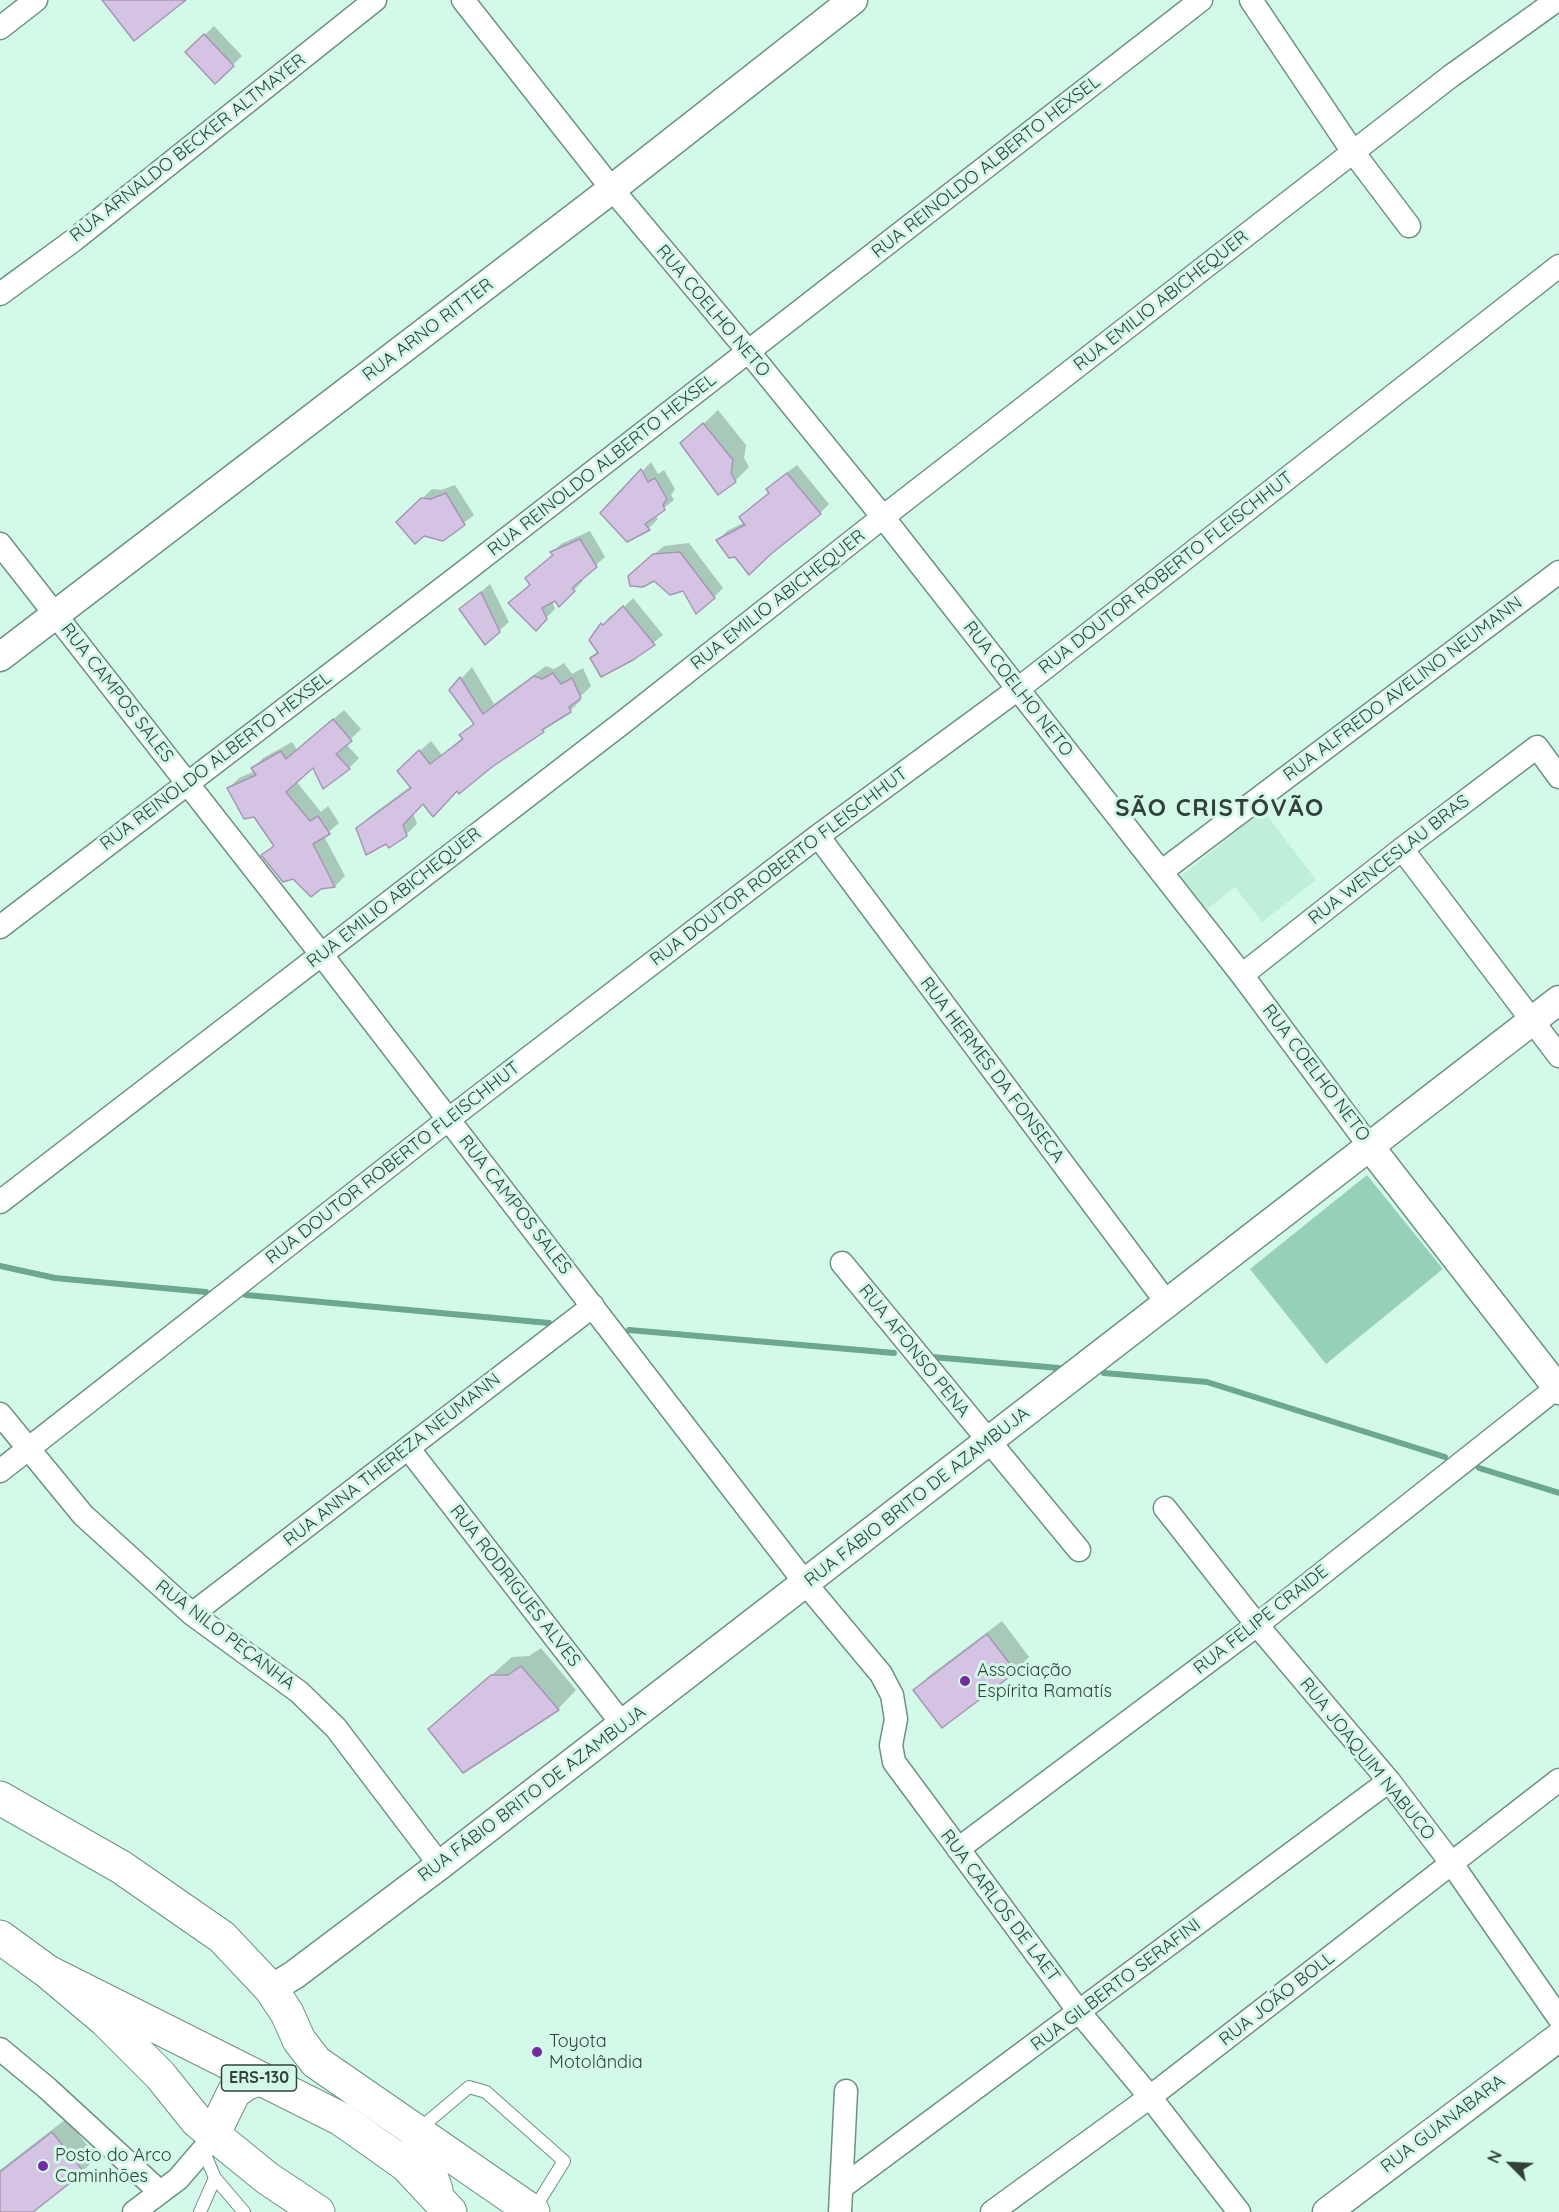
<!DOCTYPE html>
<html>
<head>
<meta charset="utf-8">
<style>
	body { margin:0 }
	#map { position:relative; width:1559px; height:2212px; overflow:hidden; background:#d3fae9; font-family:Quicksand,sans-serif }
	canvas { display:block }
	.north { position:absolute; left:1481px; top:2134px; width:60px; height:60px; -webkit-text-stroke:4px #d3fae9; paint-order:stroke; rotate:294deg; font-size:16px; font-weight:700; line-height:24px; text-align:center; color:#32413a }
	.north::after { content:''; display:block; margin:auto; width:21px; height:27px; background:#32413a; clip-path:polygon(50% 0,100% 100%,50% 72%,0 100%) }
</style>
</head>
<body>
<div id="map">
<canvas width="1559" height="2212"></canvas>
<div class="north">N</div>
</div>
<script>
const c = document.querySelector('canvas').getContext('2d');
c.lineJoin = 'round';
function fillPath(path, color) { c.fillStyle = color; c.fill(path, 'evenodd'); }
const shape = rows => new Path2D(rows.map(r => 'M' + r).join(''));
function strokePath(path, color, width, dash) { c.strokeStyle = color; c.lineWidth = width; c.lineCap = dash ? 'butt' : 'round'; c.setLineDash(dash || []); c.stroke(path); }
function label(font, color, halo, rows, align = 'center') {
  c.font = font + ' Quicksand,sans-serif'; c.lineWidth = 6; c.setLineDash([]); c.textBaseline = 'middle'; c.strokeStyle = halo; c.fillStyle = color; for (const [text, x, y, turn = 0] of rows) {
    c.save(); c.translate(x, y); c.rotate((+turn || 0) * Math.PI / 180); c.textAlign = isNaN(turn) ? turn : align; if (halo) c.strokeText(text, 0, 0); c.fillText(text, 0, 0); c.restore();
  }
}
fillPath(shape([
	[1263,810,1316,880,1262,922,1235,887,1206,910,1180,877]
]), '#bfeed9');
fillPath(shape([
	[1367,1175,1443,1269,1326,1364,1250,1269]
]), '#96d0b7');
fillPath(shape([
	[214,26,242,56,215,82,187,52],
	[718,410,746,445,744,458,749,467,735,481,694,433],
	[651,462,658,474,664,470,675,489,671,495,674,500,655,515,658,519,649,528,628,540,602,513],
	[797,465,829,504,820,513,736,555,718,540,727,531,745,522,750,509,770,492,768,489,777,480],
	[455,485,474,515,443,539,423,534,398,522,432,489,441,490],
	[590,531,605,557,581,578,583,581,559,605,556,599,552,601,555,609,536,628,531,584,536,569,554,554,553,552,561,544],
	[689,543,723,588,714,597,683,589,639,567,664,546],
	[490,584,509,622,499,631,461,609],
	[633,598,663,635,632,659,591,658,598,651,591,640,611,615,613,618],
	[564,663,572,674,583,668,591,686,580,697,581,700,570,711,458,789,424,802,413,813,417,824,406,835,387,842,358,828,369,817,411,786,410,760,431,741,442,755,463,737,461,735,474,723,451,690,472,667,494,704,546,666,554,669],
	[344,710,361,729,346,744,359,758,349,768,314,766,296,781,321,812,328,806,339,823,324,836,345,876,335,886,321,887,293,877,263,855,275,844,254,816,229,788,239,778,255,771,253,768,263,758,292,742,297,750],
	[1002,1621,1029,1657,1015,1671,915,1690,929,1676],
	[541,1648,576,1690,558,1709,430,1729,512,1657,529,1656],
	[66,2119,97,2157,83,2171,33,2211,34,2212,0,2212,0,2170]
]), '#0003');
strokePath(shape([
	[0,1266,55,1278,206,1292],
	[246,1295,549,1323],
	[629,1330,894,1353],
	[932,1357,1059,1368],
	[1104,1373,1207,1382,1445,1457],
	[1479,1468,1559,1493]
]), '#6ca78f', 6);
const building = shape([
	[102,0,186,0,134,41,102,0],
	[204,34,234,66,215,84,185,52,204,34],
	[703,423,733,460,731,473,736,482,718,495,680,443,703,423],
	[641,469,648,482,655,478,667,499,663,505,665,510,645,524,650,530,627,542,600,513,641,469],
	[787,473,821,514,771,554,749,575,735,557,729,558,716,540,745,525,739,517,769,493,766,489,787,473],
	[446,493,465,525,443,541,424,536,415,544,396,522,421,498,431,499,446,493],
	[580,539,597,567,572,588,575,591,559,607,555,601,542,608,547,619,536,631,508,603,530,585,525,578,553,555,550,552,580,539],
	[680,552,715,598,696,614,683,591,670,595,654,581,643,587,630,586,628,576,653,554,680,552],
	[481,592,500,632,485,645,459,609,481,592],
	[623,606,655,645,633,660,601,677,590,658,598,653,589,640,601,623,603,625,623,606],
	[553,673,561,684,572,678,581,698,569,707,571,712,542,730,544,732,492,767,459,794,457,791,433,817,423,804,403,825,407,836,389,848,386,844,366,855,356,828,411,788,397,771,419,750,430,764,463,739,459,735,474,724,449,690,460,677,483,714,534,676,542,679,553,673],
	[333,719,352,741,336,754,350,769,323,789,313,768,286,792,310,821,318,816,330,834,313,844,335,887,321,889,311,897,293,879,283,882,261,855,274,846,254,817,244,819,227,788,256,775,251,768,281,751,286,759,333,719],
	[987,1634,1016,1672,942,1728,913,1690,987,1634],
	[521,1666,559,1710,463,1773,428,1729,491,1675,508,1675,521,1666],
	[52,2132,84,2172,33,2212,0,2212,0,2172,52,2132]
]);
fillPath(building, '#d4c3e3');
strokePath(building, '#a696b4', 1.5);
const service = shape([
	[418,2130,469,2087,486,2092,564,2161,533,2211],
	[203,2150,215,2178,244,2212],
	[200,2212,215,2178]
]);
const minor = shape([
	[463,0,612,189,748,351,883,517,1242,975,1370,1147],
	[1251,0,1353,152,1409,226],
	[0,28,36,0],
	[0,294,74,240,375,0],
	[0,544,321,954,806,1584,881,1674,892,1695,896,1719,891,1745,894,1762,1080,2013,1150,2097,1239,2212],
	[818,836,1167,1303],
	[1402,849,1559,1056],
	[1161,872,1559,572],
	[0,927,464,572,1201,0],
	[1242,975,1402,849,1537,747,1559,777],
	[0,1202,626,720,883,517,1451,76,1557,0],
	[842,1263,1079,1550],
	[0,1414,83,1515,192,1614,299,1692,336,1728,440,1865],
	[408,1448,623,1725],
	[0,1471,449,1119,818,836,1018,689,1559,266],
	[1165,1508,1257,1625,1389,1781,1452,1864,1559,2018],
	[192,1614,593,1306],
	[958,1849,1257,1625,1559,1386],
	[0,2049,47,2088,160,2192],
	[841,2188,1389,1781],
	[134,2212,178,2179,203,2150,213,2135],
	[840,2212,846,2091],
	[992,2212,1150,2097,1559,1780]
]);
const tertiary = shape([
	[0,657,612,189,853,0],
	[1370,1147,1559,1390],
	[271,1989,294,1975,440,1865,1559,1000],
	[1327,2212,1559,2037]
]);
const secondary = shape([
	[0,1798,121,1867,222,1937,271,1989,287,2013,299,2040,316,2062,533,2212]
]);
const primary = shape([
	[0,1937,48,1972,105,2020,160,2075,197,2121,267,2178,318,2212],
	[48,1972,341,2119,406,2165,450,2212],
	[416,2133,436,2190],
	[213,2135,234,2092,247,2083,260,2079]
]);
strokePath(service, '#6e9282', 14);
strokePath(minor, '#6e9282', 25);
strokePath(tertiary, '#6e9282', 31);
strokePath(secondary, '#6e9282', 35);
strokePath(primary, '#6e9282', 35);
strokePath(service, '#fff', 12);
strokePath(minor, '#fff', 22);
strokePath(tertiary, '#fff', 28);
strokePath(secondary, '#fff', 33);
strokePath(primary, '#fff', 33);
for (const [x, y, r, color] of [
	[965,1681,6,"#732ca0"],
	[537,2052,6,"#732ca0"],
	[43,2166,6,"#732ca0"]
]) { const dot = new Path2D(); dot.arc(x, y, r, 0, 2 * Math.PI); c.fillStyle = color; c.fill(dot); strokePath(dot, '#d3fae9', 2); }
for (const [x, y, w] of [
	[259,2078,75]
]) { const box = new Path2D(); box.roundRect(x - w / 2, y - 13, w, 26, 4.5); c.fillStyle = '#d3fae9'; c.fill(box); strokePath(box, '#32413a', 1.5); }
label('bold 16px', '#32413a', null, [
	["ERS-130",259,2078]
]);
label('18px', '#32413a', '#d3fae9', [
	["RUA ARNALDO BECKER ALTMAYER",188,148,-38],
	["RUA REINOLDO ALBERTO HEXSEL",986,167,-38],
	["RUA EMILIO ABICHEQUER",1161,301,-38],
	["RUA COELHO NETO",713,311,50],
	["RUA ARNO RITTER",428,330,-37],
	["RUA REINOLDO ALBERTO HEXSEL",602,465,-38],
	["RUA DOUTOR ROBERTO FLEISCHHUT",1166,573,-38],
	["RUA EMILIO ABICHEQUER",778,600,-38],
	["RUA COELHO NETO",1018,689,52],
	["RUA ALFREDO AVELINO NEUMANN",1403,689,-37],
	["RUA CAMPOS SALES",117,693,52],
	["RUA REINOLDO ALBERTO HEXSEL",216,761,-37],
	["RUA WENCESLAU BRAS",1389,860,-38],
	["RUA DOUTOR ROBERTO FLEISCHHUT",779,867,-37],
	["RUA EMILIO ABICHEQUER",394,898,-38],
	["RUA HERMES DA FONSECA",992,1070,53],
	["RUA COELHO NETO",1316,1073,53],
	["RUA DOUTOR ROBERTO FLEISCHHUT",393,1163,-38],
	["RUA CAMPOS SALES",515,1205,52],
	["RUA AFONSO PENA",914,1351,51],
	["RUA ANNA THEREZA NEUMANN",392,1460,-38],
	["RUA FÁBIO BRITO DE AZAMBUJA",917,1497,-38],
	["RUA RODRIGUES ALVES",515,1586,52],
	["RUA FELIPE CRAIDE",1261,1620,-38],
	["RUA NILO PEÇANHA",225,1635,37],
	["RUA JOAQUIM NABUCO",1367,1759,51],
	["RUA FÁBIO BRITO DE AZAMBUJA",532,1794,-37],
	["RUA CARLOS DE LAET",1000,1906,53],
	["RUA GILBERTO SERAFINI",1116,1985,-37],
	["RUA JOÃO BOLL",1277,1999,-38],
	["RUA GUANABARA",1443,2124,-37]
]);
label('18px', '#32413a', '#d3fae9', [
	["Associação",977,1671],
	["Espírita Ramatís",977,1692],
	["Toyota",549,2042],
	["Motolândia",549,2063],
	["Posto do Arco",55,2156],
	["Caminhões",55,2177]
], 'left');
c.letterSpacing = '1.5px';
label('bold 24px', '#32413a', '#d3fae9', [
	["SÃO CRISTÓVÃO",1220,809]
]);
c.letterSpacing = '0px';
</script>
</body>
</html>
